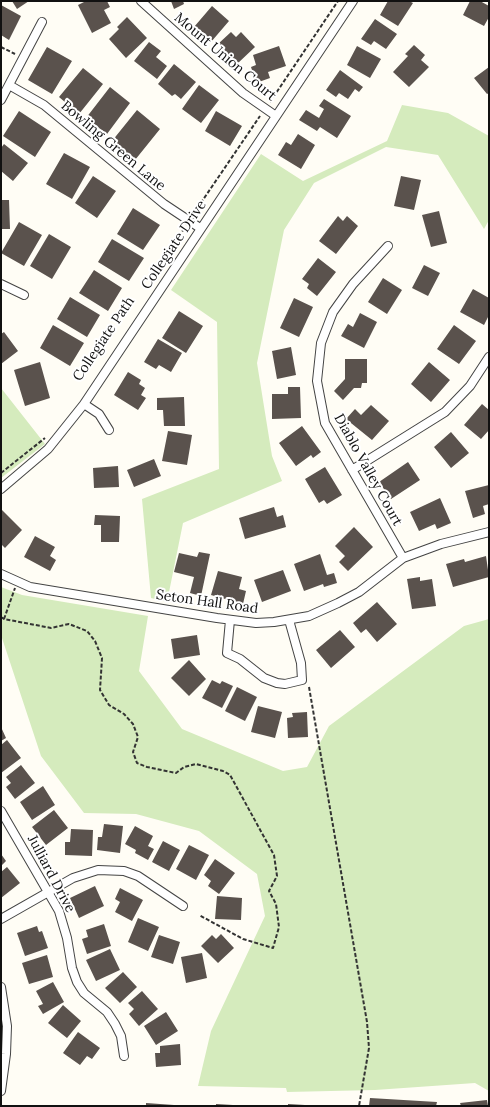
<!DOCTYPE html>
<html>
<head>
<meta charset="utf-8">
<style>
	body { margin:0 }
	#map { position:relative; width:490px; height:1107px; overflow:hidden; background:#fffdf5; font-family:Lora,serif }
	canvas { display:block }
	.frame { position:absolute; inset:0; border:2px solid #111; pointer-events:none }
</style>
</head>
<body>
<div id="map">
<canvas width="490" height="1107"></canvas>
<div class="frame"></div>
</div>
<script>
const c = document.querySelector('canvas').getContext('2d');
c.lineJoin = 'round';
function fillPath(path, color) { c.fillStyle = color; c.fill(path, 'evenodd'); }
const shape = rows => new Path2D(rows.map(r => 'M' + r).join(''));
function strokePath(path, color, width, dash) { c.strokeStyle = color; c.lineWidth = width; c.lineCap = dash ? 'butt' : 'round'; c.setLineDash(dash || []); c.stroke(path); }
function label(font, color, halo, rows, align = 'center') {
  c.font = font + ' Lora,serif'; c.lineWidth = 4; c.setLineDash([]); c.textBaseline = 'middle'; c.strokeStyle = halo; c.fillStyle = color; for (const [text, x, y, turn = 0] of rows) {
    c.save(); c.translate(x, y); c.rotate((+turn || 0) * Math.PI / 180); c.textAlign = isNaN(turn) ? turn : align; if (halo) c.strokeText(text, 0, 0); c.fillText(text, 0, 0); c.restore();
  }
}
fillPath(shape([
	[402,105,448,113,489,136,489,220,484,229,438,155,386,147,314,183,284,230,257,363,272,456,282,481,183,523,167,602,151,598,142,499,219,469,217,322,171,290,261,154,303,181,387,141],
	[1,388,45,444,1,478],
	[1,587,22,595,148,616,139,671,182,729,283,771,307,767,329,726,464,626,489,619,489,1091,475,1083,375,1090,287,1092,286,1088,198,1086,211,1031,265,916,257,874,199,831,136,814,84,813,41,756,1,635]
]), '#d5ebbd');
fillPath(shape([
	[12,1,29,1,17,9],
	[86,1,107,1,110,7,104,10,111,23,92,33,78,5],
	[171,1,183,1,184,4,174,9],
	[388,1,409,1,413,3,398,26,380,15],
	[470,1,480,1,489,6,489,17,484,26,463,15],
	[1,5,21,16,9,40,1,35],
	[212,6,229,21,211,42,194,27],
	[127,17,147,38,126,58,109,39,119,29,117,27],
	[375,19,397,34,386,49,374,41,371,45,361,39],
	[231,32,236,37,241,32,255,47,237,64,218,44],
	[149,42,161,51,156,57,167,66,157,79,134,61],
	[414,45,425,55,421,60,429,67,409,87,393,72,408,56,405,54],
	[279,46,286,66,268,72,270,78,256,83,251,67,256,65,253,55],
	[357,46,381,59,370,78,347,65],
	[47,47,72,61,52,94,28,80],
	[174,64,196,82,181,99,175,94,172,96,158,84],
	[489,67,489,93,487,94,474,78],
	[83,68,103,84,79,114,59,97],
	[340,70,363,87,359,92,355,89,348,99,339,93,336,97,326,90],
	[199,85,219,100,201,123,182,109],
	[110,87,130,103,107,134,86,118],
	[324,99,351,116,337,138,320,127,317,131,299,120,306,110,319,118,324,109,319,106],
	[137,110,160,129,135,160,112,141],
	[19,111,51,132,35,157,3,136],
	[216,111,242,126,230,146,205,131],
	[298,134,315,145,301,169,278,155,286,142,291,145],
	[4,144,28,163,13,181,1,171,1,148],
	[64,153,90,167,72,199,46,184],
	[93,176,116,191,97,218,75,203],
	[401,176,421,180,414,210,394,206],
	[1,200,9,200,10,229,1,229],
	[133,208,160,225,143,250,117,234],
	[439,211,447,243,431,247,422,215],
	[338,216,343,221,347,216,358,226,336,254,319,241],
	[19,222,42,235,24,266,1,253],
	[49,234,71,247,52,279,30,266],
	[112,239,144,258,129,281,98,262],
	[318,258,336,272,317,296,307,288,309,284,302,279],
	[424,265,440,273,428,296,412,288],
	[94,270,122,288,108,311,79,293],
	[383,278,402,290,387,314,368,302],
	[473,289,489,298,489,315,484,325,460,312],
	[70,297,100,315,87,337,57,319],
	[294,298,313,307,299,337,280,328],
	[179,311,203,326,186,353,162,338],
	[360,313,377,322,364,348,341,336,348,324,353,327],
	[53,325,84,343,70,366,40,348],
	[454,325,476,341,459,364,437,349],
	[4,332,18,351,1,364,1,334],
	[158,339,182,353,171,372,159,365,156,369,144,362],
	[291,347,296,375,277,379,272,351],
	[345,359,367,359,367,383,362,383,361,388,354,388,343,400,334,391,345,379],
	[40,362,50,398,25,406,14,370],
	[429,362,450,380,431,402,411,384],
	[128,372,141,380,139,384,145,388,141,395,146,398,138,410,114,395],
	[288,387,300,387,301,418,272,419,272,394,288,394],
	[184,397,185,426,164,426,163,410,157,410,157,398],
	[482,404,489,410,489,430,481,439,464,425],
	[371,405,389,421,372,440,346,419,355,409,361,415],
	[302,426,321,452,313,458,311,455,296,466,279,443],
	[168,431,192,435,187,465,162,461],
	[451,432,469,453,451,468,434,447],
	[154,459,161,476,134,487,127,470],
	[408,462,420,480,391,499,379,482],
	[118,466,119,487,94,488,93,468],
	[325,467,342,495,327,504,324,500,319,503,305,479],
	[489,485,489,504,483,506,485,514,473,518,465,491],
	[440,498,451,523,437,529,435,524,419,531,410,512],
	[274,507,277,517,283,515,286,527,245,539,239,518],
	[2,510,22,530,5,548,1,544],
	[95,515,120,516,119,542,101,542,101,525,94,525],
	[354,527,373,547,348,571,339,562,345,556,335,546],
	[35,536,55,547,50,556,56,560,50,571,24,557],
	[199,552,210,554,201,596,190,593,194,577,174,572,179,553,197,557],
	[320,554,327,575,334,573,337,583,324,587,323,584,304,591,294,564],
	[486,556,489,577,453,587,446,564,464,559,465,562],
	[283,570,291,591,262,602,254,580],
	[218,571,242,577,239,589,246,591,243,604,211,595],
	[420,577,420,581,432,579,436,606,412,609,407,579],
	[377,602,397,624,377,642,366,629,361,633,353,623],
	[340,630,355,647,331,668,316,650],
	[197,635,200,655,174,659,171,639],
	[189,660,206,679,189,696,171,678],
	[212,680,220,684,222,681,233,686,222,708,202,698],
	[237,687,257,697,245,721,225,711],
	[258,706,282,712,275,738,251,732],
	[307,712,308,737,288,738,287,718,293,717,292,713],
	[1,727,6,738,1,741],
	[7,740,21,758,1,773,1,745],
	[21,765,35,783,15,799,6,787,11,783,6,777],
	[43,786,55,805,32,820,20,802],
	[54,810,68,828,46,845,32,827],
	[104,824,123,826,120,853,97,850,98,837,102,837],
	[135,826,153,836,148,846,154,849,148,860,135,853,136,850,125,844],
	[71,829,93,830,92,856,65,855,65,842,70,842],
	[163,841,180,850,169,871,152,862],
	[189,845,209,855,196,880,176,869],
	[1,854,6,861,1,866],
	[215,859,235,873,219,894,208,886,211,881,204,875],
	[7,867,20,883,1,898,1,872],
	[95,886,104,906,79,918,70,898],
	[120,888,143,900,132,921,115,912,120,902,115,899],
	[217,896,242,898,241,920,215,919],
	[138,918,159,927,148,951,128,942],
	[104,924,111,946,87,954,82,939,88,937,86,930],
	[37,926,39,932,42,931,48,948,25,956,17,933],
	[221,934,234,948,218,963,201,946,212,935,216,939],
	[159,935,180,942,173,964,151,957],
	[110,949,120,970,96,981,86,960],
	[202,953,207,978,186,983,181,957],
	[47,955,53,977,29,984,22,963],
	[123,972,137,987,120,1003,105,988],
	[53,982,64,1002,43,1014,38,1006,43,1004,36,991],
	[142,991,158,1009,139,1026,129,1014,134,1009,128,1003],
	[63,1005,81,1021,67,1038,48,1023],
	[166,1012,178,1031,156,1045,144,1026],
	[78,1032,100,1048,92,1059,87,1056,80,1065,63,1053],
	[180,1044,181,1065,156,1067,155,1053,160,1053,160,1046],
	[370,1098,437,1102,436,1106,369,1106],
	[487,1100,488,1106,461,1106,460,1103],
	[146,1103,174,1105,174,1106,146,1106],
	[216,1104,233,1105,233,1106,216,1106],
	[288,1104,305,1105,305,1106,288,1106]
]), '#5a524d');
const street = shape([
	[141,1,243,93,276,116],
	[9,85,44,105,164,204,200,228],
	[1,100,42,22],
	[388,246,353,284,333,312,321,343,317,381,325,423,403,558],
	[1,284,24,295],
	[84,404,99,414,109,430],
	[352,470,445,412,470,386,489,357],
	[1,489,48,449,84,404,353,1],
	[1,574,30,587,217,618,256,623,274,622,309,616,338,603,359,592,403,558,441,544,489,532],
	[230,620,227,653,240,659,264,678,277,683,285,684,302,680,301,663,289,620],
	[1,811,59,911,67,938,72,968,77,982,84,993,107,1012,115,1024,121,1036,124,1056],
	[1,919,73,878,98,870,124,871,138,876,183,906],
	[1,987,7,1026,6,1054,1,1091]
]);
strokePath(street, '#444', 10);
strokePath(shape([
	[1,47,15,54],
	[270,102,338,1],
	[194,213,260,116],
	[166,263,177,247,179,237,185,227],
	[1,473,45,438],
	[1,617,4,619,51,628,69,624,87,631,95,641,102,658,100,690,109,705,124,714,133,724,138,737,133,752,137,763,147,767,176,773,184,767,196,764,223,771,230,775,274,855,277,876,269,891,276,904,279,927,273,948,243,939,199,915],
	[4,619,15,588],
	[309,687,367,1022,369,1048,359,1106]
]), '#333', 2, [4, 2]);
strokePath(street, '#fff', 8);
label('14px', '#111', '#fff', [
	["Mount Union Court",225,57,40],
	["Bowling Green Lane",113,146,40],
	["Collegiate Drive",174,245,-56],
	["Collegiate Path",104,339,-56],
	["Diablo Valley Court",368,470,61],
	["Seton Hall Road",207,602,8],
	["Julliard Drive",51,874,62]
]);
</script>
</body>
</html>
